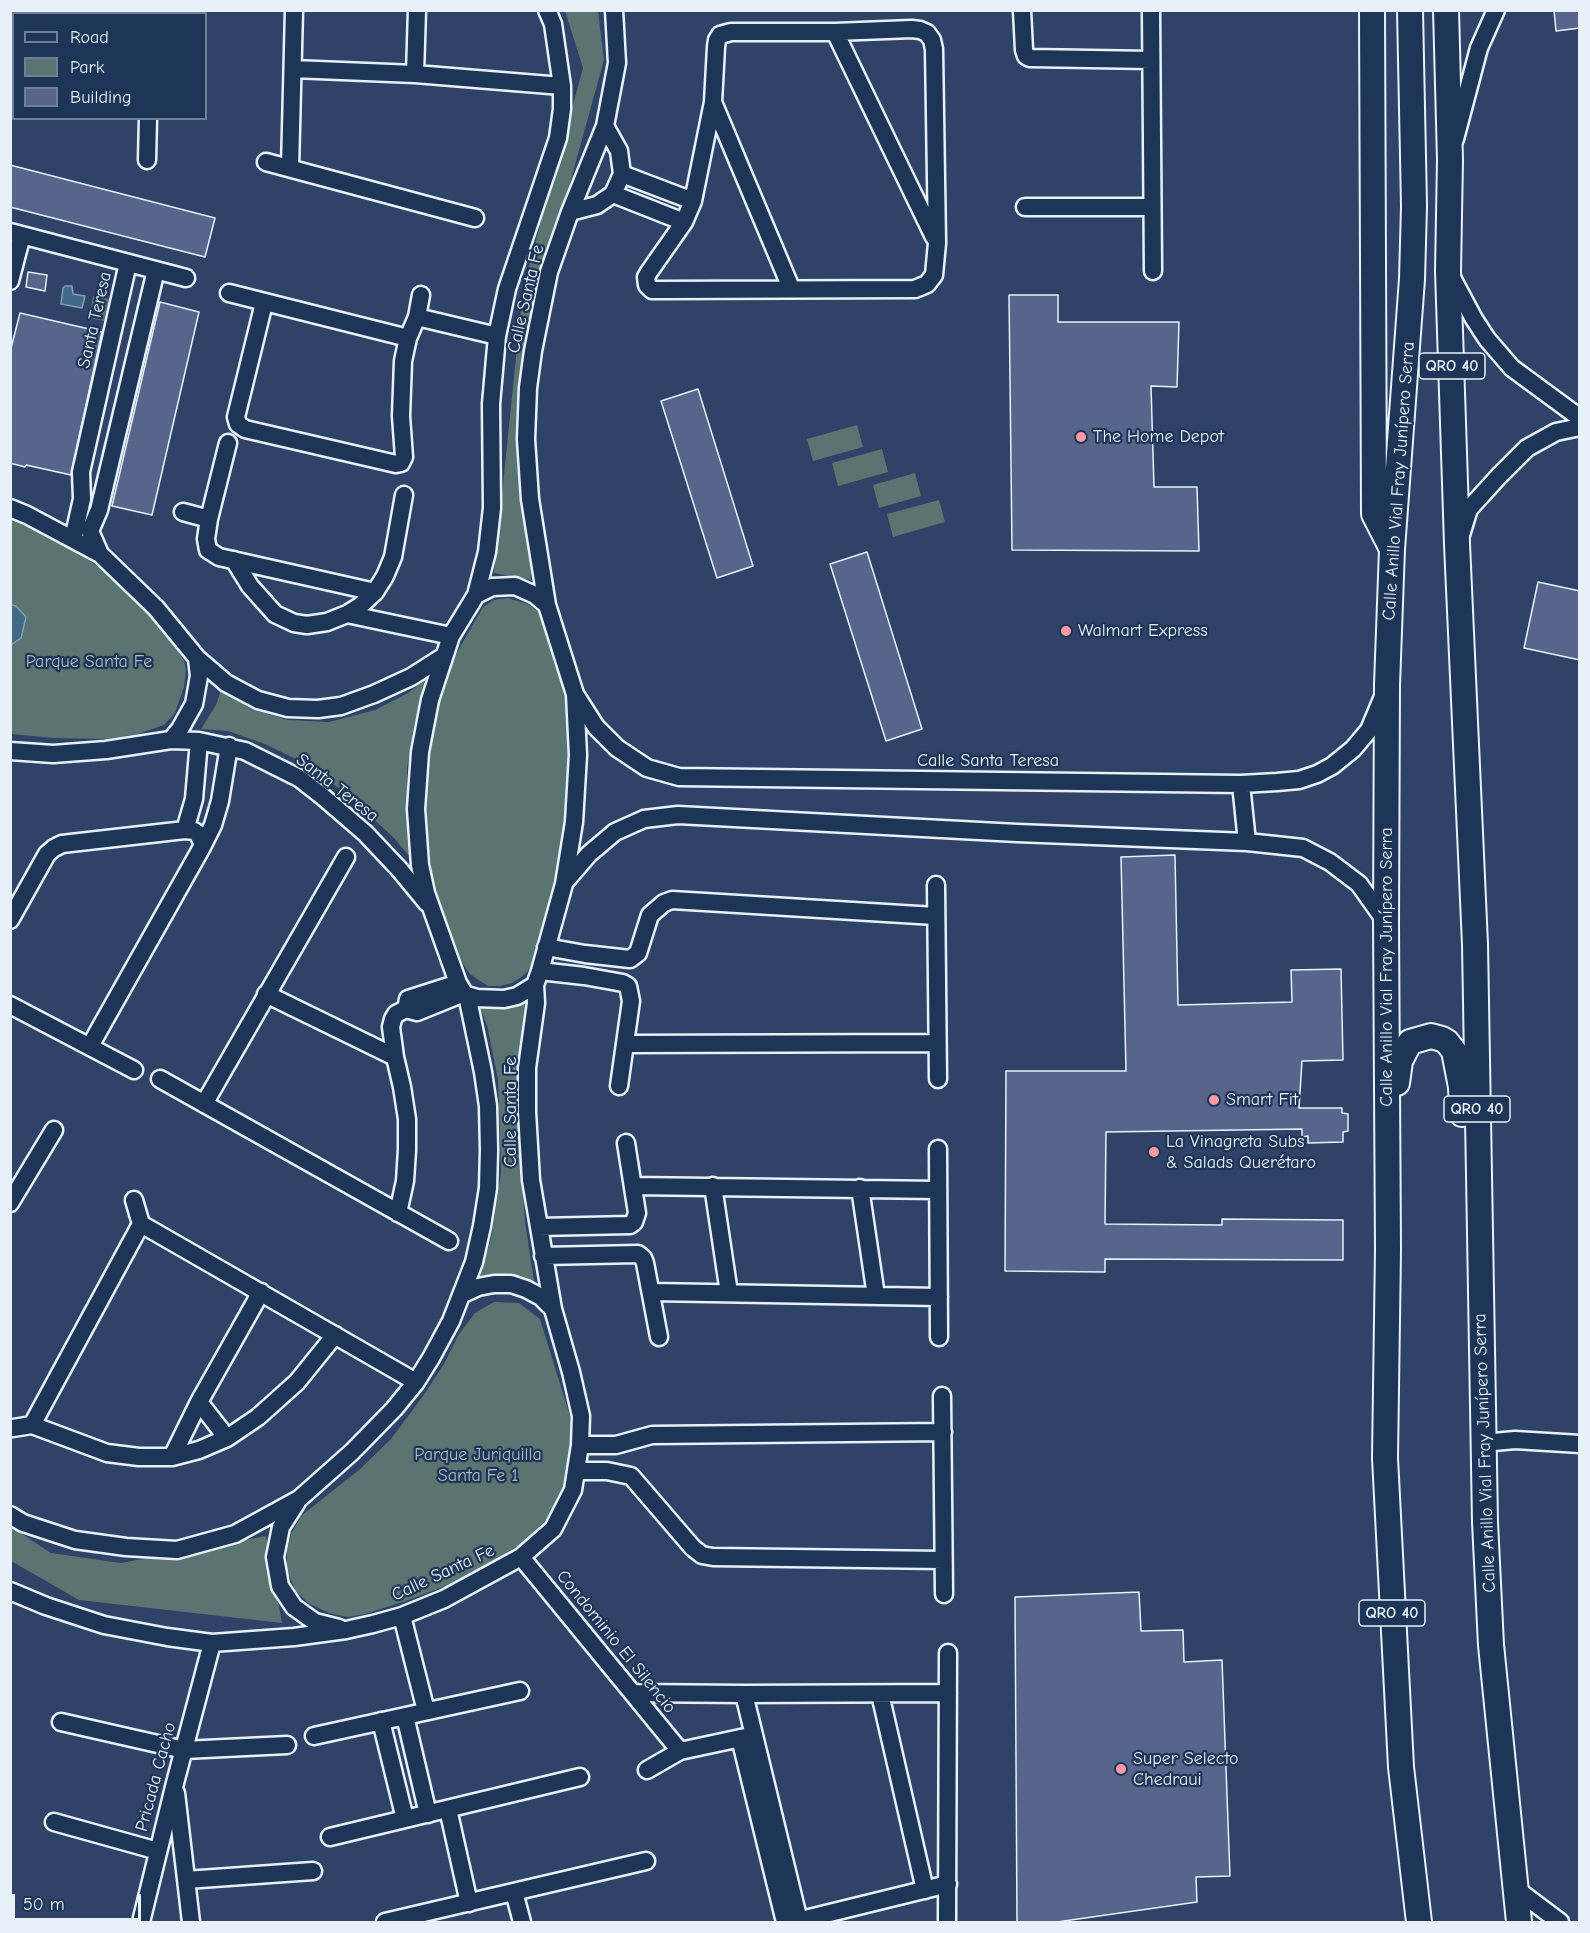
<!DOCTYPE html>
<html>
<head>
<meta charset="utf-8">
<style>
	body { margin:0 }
	#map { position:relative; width:1590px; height:1933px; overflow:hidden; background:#2e4367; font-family:"Comic Neue",sans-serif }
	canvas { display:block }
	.frame { position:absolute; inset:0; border:12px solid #e8f1f8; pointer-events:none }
	.legend { position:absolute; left:12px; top:12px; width:195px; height:108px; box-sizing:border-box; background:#1d3557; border:2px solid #6e8097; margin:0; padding:8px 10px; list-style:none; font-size:18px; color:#e8f1f8 }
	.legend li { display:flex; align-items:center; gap:12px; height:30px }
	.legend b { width:30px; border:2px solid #6e8097 }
	.scale { position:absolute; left:12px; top:1894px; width:129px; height:27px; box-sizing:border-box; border:3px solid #e8f1f8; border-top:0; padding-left:8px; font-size:18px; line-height:21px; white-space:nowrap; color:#e8f1f8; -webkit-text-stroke:4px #1d3557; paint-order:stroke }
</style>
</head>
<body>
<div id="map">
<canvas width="1590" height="1933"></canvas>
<div class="frame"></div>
<ul class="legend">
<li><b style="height:8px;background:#1d3557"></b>Road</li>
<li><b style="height:16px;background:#597471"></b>Park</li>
<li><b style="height:16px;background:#57658d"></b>Building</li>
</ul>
<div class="scale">50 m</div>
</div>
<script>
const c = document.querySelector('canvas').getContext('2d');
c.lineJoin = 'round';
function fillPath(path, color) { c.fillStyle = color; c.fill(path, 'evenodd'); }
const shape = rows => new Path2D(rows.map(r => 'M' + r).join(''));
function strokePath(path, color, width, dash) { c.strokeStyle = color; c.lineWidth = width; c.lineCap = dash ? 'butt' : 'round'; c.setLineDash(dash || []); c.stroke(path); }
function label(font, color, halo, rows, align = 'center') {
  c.font = font + ' "Comic Neue",sans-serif'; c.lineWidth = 4.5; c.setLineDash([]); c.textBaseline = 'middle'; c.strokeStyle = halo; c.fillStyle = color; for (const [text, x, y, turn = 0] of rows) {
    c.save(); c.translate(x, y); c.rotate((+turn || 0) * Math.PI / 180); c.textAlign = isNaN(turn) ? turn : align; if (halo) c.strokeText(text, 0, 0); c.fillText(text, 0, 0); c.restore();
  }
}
fillPath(shape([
	[565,11,598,11,604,60,526,342,531,580,494,573,523,288,583,68],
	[93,296,109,299,104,321,89,318],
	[857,425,863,447,813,461,807,439],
	[882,449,888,472,838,486,832,463],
	[915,473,921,496,879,508,873,485],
	[939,500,945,522,893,537,887,514],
	[10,517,67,545,110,575,150,613,184,660,186,671,184,687,175,713,164,725,138,734,107,739,53,738,11,734],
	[507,598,528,604,539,612,547,625,566,692,573,752,565,839,533,963,527,972,520,978,512,983,500,986,488,986,477,979,469,973,462,962,441,911,434,890,424,814,426,759,432,730,440,698,456,654,483,607,494,600],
	[429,677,414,725,407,768,407,806,410,839,415,863,394,838,366,812,340,789,308,765,265,744,228,731,201,729,216,705,221,690,251,709,288,720,329,722,375,710,408,693],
	[529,998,523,1022,519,1088,518,1123,525,1222,535,1287,526,1280,514,1275,500,1274,478,1281,491,1239,501,1173,498,1079,487,1025,478,1003,501,1007,511,1006],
	[494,1302,519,1303,540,1319,570,1416,572,1435,570,1459,562,1493,546,1520,524,1542,466,1578,406,1601,365,1614,348,1617,329,1613,308,1603,295,1590,287,1570,287,1551,291,1534,302,1515,359,1470,391,1439,423,1396,444,1364,459,1334,475,1313],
	[10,1526,51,1553,121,1563,266,1536,282,1623,79,1600,11,1561]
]), '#597471');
const water = shape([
	[65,286,72,286,73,294,85,296,82,308,61,304,63,288,65,286],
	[11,605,16,606,26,617,21,638,11,645,11,605]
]);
fillPath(water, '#406a88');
strokePath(water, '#83a0b5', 1.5);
const building = shape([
	[1554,10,1580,10,1580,28,1556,31,1554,10],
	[10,165,215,218,205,257,10,207,10,165],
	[28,272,47,275,45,291,26,287,28,272],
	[1009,295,1058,295,1058,322,1179,322,1177,387,1151,386,1154,487,1197,487,1199,551,1012,550,1009,295],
	[160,302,199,312,152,515,112,506,160,302],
	[20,313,102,332,71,475,26,465,25,467,10,463,10,352,20,313],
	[698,389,753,566,717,578,661,401,698,389],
	[867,552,922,729,886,741,830,564,867,552],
	[1538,582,1580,591,1580,660,1524,648,1538,582],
	[1175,855,1178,1005,1292,1002,1291,970,1341,969,1343,1060,1302,1061,1299,1108,1342,1108,1342,1113,1348,1114,1348,1131,1343,1132,1343,1142,1308,1143,1308,1136,1302,1137,1302,1129,1106,1132,1105,1224,1222,1225,1222,1219,1343,1220,1343,1260,1105,1259,1105,1272,1005,1271,1006,1071,1126,1071,1121,857,1175,855],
	[1139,1592,1141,1631,1183,1630,1184,1662,1222,1660,1230,1876,1196,1877,1197,1902,1050,1923,1017,1923,1015,1597,1139,1592]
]);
fillPath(building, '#57658d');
strokePath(building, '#e8f1f8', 1.5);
const minor = shape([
	[1022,10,1024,50,1026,56,1030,58,1151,60],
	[1151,10,1153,271],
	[152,14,152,10],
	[912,29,920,30,927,33,932,40,934,49,937,243,934,275,927,284,915,289,659,290,652,290,647,285,646,277,649,272,684,222,693,201,713,102,716,47,717,40,720,35,731,32,835,32,912,29],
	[835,32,934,237],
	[293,69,415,74,562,86],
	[415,74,417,10],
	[10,84,14,85],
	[713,102,791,288],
	[1455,139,1479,48,1496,10],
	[147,160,148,118],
	[266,162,475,218],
	[290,168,294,10],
	[622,174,693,201],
	[613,194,684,222],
	[1025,207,1152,207],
	[570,212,597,205,613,194,622,174,619,151,605,126],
	[10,232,186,278],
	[1450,274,1474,319,1487,339,1512,368,1580,418],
	[10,281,22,235],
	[229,293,408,338],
	[264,303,236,417,238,424,245,429,396,464,401,463,404,457,401,416,403,361,408,338,417,317,421,295],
	[417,317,497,336],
	[228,443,209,519,206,539,208,550,219,557,375,592],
	[10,508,27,515,100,554,156,608,197,658,226,683,258,700,288,708,318,709,341,706,374,694,411,677,444,656],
	[183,512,209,519],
	[1461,535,1469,509,1499,476,1527,448,1556,432,1580,427],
	[73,539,82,499,81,472,128,263],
	[100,554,90,531,99,510,156,270],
	[234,560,250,586,275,614,294,623,307,625,327,622,347,614,360,606,375,592,385,576,393,557,404,495],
	[476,595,487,552,492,508,491,404,497,336,507,289,558,138,562,109,562,86,553,24,547,10],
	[547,605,530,499,526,439,528,388,533,351,549,272,570,212,605,126,617,63,614,10],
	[347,614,451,636],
	[575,694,578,755,574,822,564,884,540,971,535,985,517,996,504,999,477,998,467,995,464,993,458,983,426,893,420,865,416,809,420,752,430,700,451,636,476,595,492,587,515,586,535,595,547,605,575,694,596,727,617,748,647,768,679,777,1241,784,1277,782,1299,780,1317,774,1332,766,1353,749,1369,730,1384,694],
	[171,740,180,729,194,704,199,676,197,658],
	[10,751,53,754,106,750,171,740,199,741,245,751,299,778,322,796,365,833,399,869,427,903],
	[1241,784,1247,842],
	[185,830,194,799,199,741],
	[564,883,589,854,615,832,644,819,678,815,1017,833,1247,842,1303,848,1330,862,1359,884,1386,922],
	[936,885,938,1079],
	[10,920,47,854,54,848,62,844,185,830,194,831,198,834,202,842,202,847],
	[546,947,585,954,630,959,638,953,650,915,664,903,672,900,935,916],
	[540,971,584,976,623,983,628,986,631,1001,619,1086],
	[266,994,395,1057],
	[10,1005,134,1070],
	[406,1009,408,999,458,983],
	[625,1044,937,1043],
	[90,1046,202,847,213,825,220,801,229,746],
	[160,1079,449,1241],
	[204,1104,346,857],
	[938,1149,939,1337],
	[633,1186,938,1190],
	[713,1186,729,1293],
	[860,1188,876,1296],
	[134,1200,141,1224,416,1382],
	[10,1203,54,1130],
	[398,1213,405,1181,407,1150,407,1119,402,1087,395,1057,391,1027,393,1019,396,1014,406,1009,417,1012,464,993],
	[539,1227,630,1225,634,1222,637,1213,626,1143],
	[543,1256,638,1254,643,1258,645,1263,659,1337],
	[652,1292,939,1297],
	[463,1294,478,1287,494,1284,511,1284,526,1289,541,1297,553,1309],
	[942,1396,944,1594],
	[199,1402,227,1438],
	[32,1425,141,1224],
	[13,1428,32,1425,107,1453,139,1457,172,1457,199,1450,227,1438,258,1417,297,1382,335,1335],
	[1483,1443,1515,1440,1580,1444],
	[580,1445,616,1445,652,1435,943,1432],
	[172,1457,199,1402,261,1292],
	[577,1471,607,1471,631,1476,693,1548,702,1555,713,1557,943,1560],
	[297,1502,281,1527,275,1557,280,1586,294,1607,315,1622,339,1628],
	[10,1515,23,1523,75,1540,126,1547,177,1550,235,1534,299,1499,352,1452,394,1409,416,1382,431,1358,451,1321,474,1262,482,1226,488,1188,489,1150,488,1106,483,1072,467,995],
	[521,1557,680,1751],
	[10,1591,46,1606,104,1625,167,1637,212,1643,294,1637,346,1630,373,1624,402,1616,444,1599,521,1557,553,1529,573,1490,580,1445,581,1416,571,1372,553,1309,531,1180,527,1112,527,1068,536,1003,535,985],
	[402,1616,426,1711],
	[633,1693,744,1694,948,1693],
	[744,1694,799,1921],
	[880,1694,925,1890],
	[405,1716,428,1814],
	[381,1721,405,1819],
	[61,1722,184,1750,287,1745],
	[314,1736,520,1691],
	[740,1738,785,1922],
	[647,1770,680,1751,750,1736],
	[176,1793,191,1922],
	[448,1809,469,1903],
	[54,1822,158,1851],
	[330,1837,580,1777],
	[186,1880,313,1871],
	[1516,1889,1560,1922],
	[514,1892,522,1922],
	[947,1920,948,1653],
	[141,1922,175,1783,212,1643],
	[385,1922,646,1861],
	[793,1922,948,1884]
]);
const highway = shape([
	[1372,10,1374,514,1391,547],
	[1410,10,1414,206,1412,279,1392,549,1387,685,1386,922,1388,1250,1385,1458,1401,1767,1419,1922],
	[1446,10,1450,160,1448,271,1457,544,1475,944,1485,1522,1491,1645,1519,1922],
	[1397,1083,1400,1061,1410,1042,1431,1036,1442,1039,1447,1042,1454,1051,1461,1087,1462,1114]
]);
strokePath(minor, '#e8f1f8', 21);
strokePath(highway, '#e8f1f8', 28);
strokePath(minor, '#1d3557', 16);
strokePath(highway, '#1d3557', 24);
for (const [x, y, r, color] of [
	[1081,437,6,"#ff9aa2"],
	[1066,631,6,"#ff9aa2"],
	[1214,1100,6,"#ff9aa2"],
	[1154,1152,6,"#ff9aa2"],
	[1121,1769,6,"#ff9aa2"]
]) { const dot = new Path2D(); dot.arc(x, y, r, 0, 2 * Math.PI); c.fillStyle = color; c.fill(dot); strokePath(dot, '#1d3557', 2); }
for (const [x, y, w] of [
	[1452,366,66],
	[1477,1109,66],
	[1392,1613,66]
]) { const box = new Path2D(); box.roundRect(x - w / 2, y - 13, w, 26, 4.5); c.fillStyle = '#1d3557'; c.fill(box); strokePath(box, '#e8f1f8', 1.5); }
label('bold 16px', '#e8f1f8', null, [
	["QRO 40",1452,366],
	["QRO 40",1477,1109],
	["QRO 40",1392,1613]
]);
label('18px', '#e8f1f8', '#1d3557', [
	["Calle Santa Fe",526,299,-77],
	["Santa Teresa",95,320,-77],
	["Calle Anillo Vial Fray Junípero Serra",1399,481,-86],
	["Calle Santa Teresa",988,761],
	["Santa Teresa",337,788,38],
	["Calle Anillo Vial Fray Junípero Serra",1387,967,-90],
	["Calle Santa Fe",511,1112,-90],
	["Calle Anillo Vial Fray Junípero Serra",1485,1453,-92],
	["Calle Santa Fe",443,1573,-25],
	["Condominio El Silencio",616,1642,51],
	["Pricada Cacho",156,1777,-75]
]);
label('18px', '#e8f1f8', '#1d3557', [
	["The Home Depot",1093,437],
	["Walmart Express",1078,631],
	["Smart Fit",1226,1100],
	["La Vinagreta Subs",1166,1142],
	["& Salads Querétaro",1166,1163],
	["Super Selecto",1133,1759],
	["Chedraui",1133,1780]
], 'left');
label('18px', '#afbfc2', '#1d3557', [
	["Parque Santa Fe",89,662],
	["Parque Juriquilla",478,1455],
	["Santa Fe 1",478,1476]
]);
</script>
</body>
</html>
